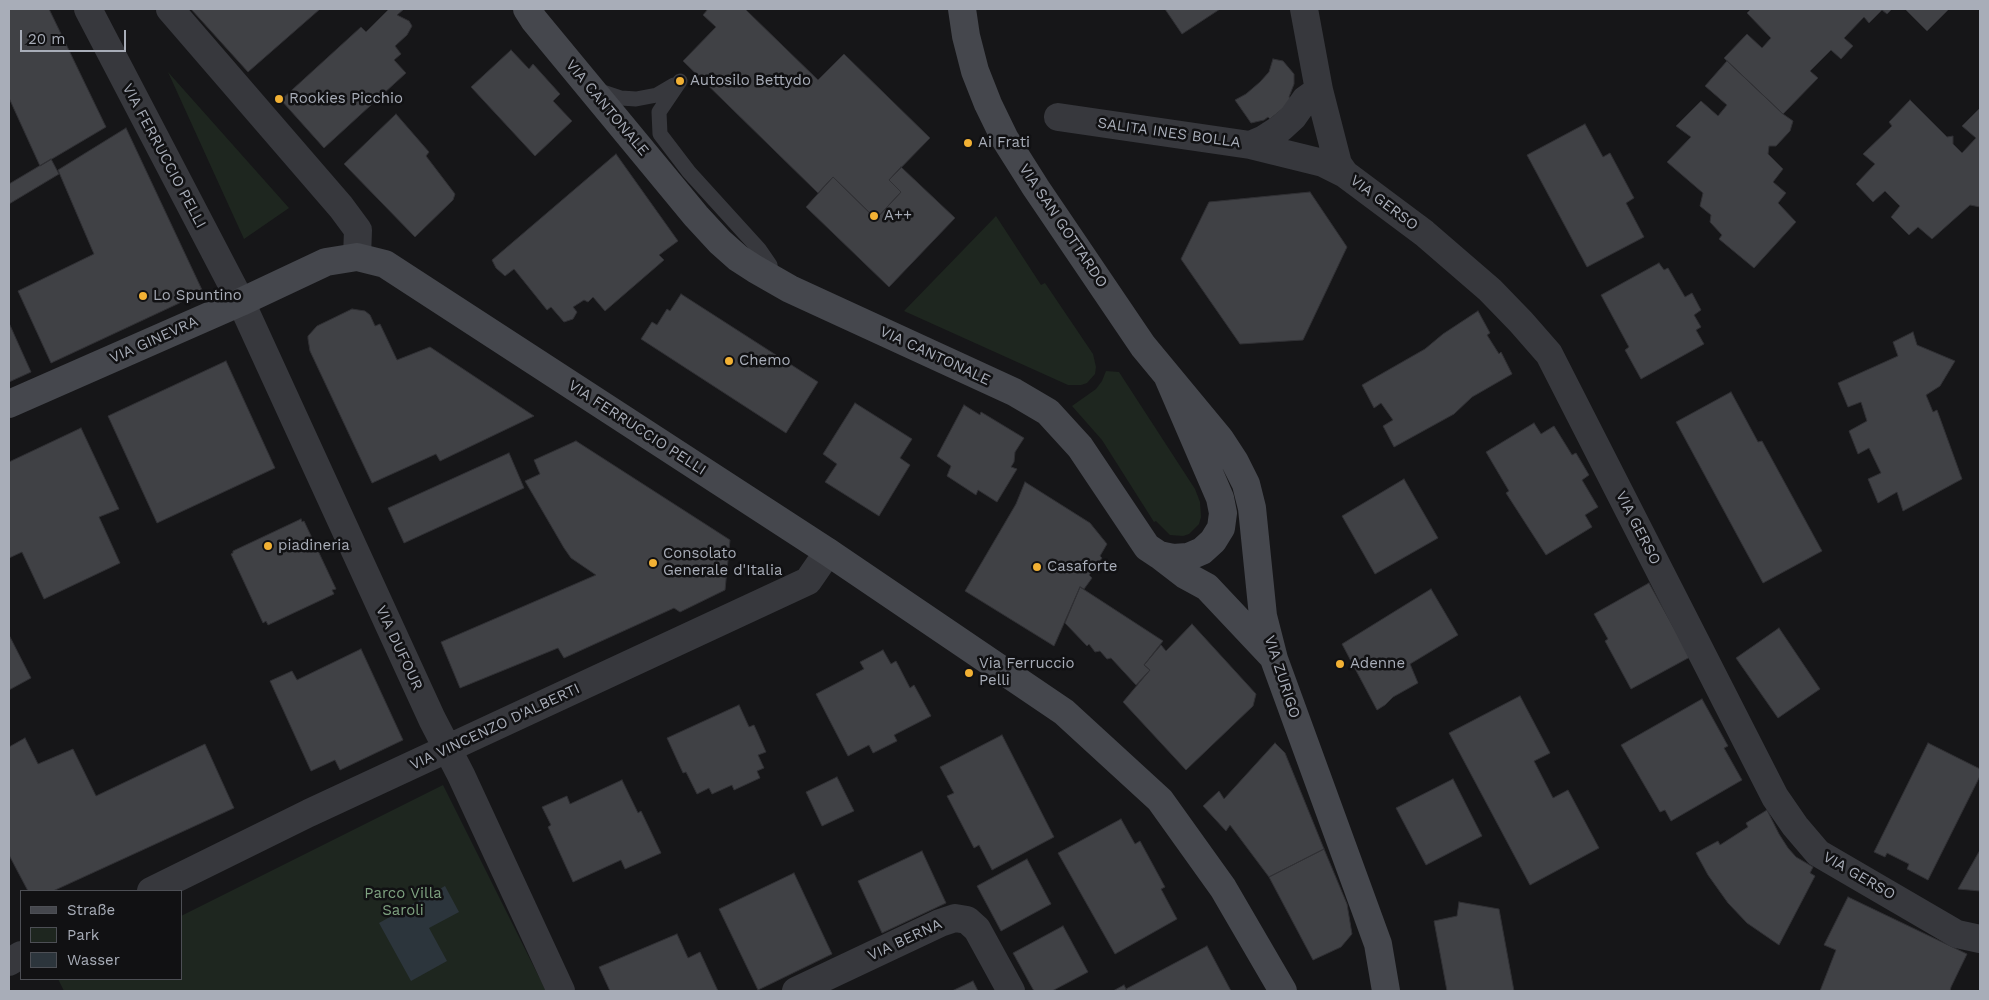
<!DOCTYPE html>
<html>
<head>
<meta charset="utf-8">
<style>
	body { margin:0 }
	#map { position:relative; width:1989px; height:1000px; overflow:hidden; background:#161618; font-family:"Work Sans",sans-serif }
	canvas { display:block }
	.frame { position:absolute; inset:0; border:10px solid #a8adb8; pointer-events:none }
	.legend { position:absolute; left:20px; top:890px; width:162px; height:90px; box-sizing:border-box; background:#111113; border:1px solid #4d4f55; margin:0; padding:6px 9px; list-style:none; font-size:15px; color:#a8adb8 }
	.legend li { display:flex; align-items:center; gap:10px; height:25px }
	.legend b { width:25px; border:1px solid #4d4f55 }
	.scale { position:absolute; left:20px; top:30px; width:106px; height:22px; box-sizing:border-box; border:2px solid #a8adb8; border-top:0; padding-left:6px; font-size:15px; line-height:18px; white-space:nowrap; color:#a8adb8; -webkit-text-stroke:4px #111113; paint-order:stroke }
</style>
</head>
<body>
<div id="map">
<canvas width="1989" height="1000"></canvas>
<div class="frame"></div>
<ul class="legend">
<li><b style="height:6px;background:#45474d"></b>Straße</li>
<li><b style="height:14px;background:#1e261f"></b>Park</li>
<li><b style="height:14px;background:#2c353c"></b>Wasser</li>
</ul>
<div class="scale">20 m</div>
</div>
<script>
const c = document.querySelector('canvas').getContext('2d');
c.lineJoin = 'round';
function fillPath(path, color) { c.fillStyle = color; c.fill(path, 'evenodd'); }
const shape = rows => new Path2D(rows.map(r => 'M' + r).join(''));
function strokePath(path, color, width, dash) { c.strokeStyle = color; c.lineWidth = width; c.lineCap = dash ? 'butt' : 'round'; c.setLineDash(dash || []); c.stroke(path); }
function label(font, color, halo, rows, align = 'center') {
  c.font = font + ' "Work Sans",sans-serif'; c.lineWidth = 5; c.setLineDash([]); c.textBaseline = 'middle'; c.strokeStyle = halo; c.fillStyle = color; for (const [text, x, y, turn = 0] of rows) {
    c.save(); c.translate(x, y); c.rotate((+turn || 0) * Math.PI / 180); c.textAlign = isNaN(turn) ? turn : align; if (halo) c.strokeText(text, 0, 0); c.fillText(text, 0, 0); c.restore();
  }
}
fillPath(shape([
	[168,72,289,208,244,239],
	[996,216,1041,285,1045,283,1093,354,1096,367,1095,374,1087,383,1081,385,1068,385,904,311],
	[1106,371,1119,372,1195,489,1200,502,1201,517,1199,524,1189,534,1183,536,1170,535,1156,521,1154,522,1102,440,1072,406,1096,389,1102,381],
	[443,785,546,991,64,991,58,979,181,979,181,916]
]), '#1e261f');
fillPath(shape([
	[445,886,459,912,429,928,447,961,411,981,379,923]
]), '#2c353c');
const building = shape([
	[10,9,49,9,106,127,40,166,9,98,9,10,10,9],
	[191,9,320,9,248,72,191,9],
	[389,9,404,9,397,15,409,21,412,26,407,35,395,46,401,54,394,60,406,73,324,148,281,100,361,27,366,32,389,9],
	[708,9,745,9,818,80,844,54,930,138,889,180,901,192,876,219,833,177,818,193,683,61,716,27,703,15,708,9],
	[1165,9,1220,9,1182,34,1165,9],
	[1751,9,1892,9,1887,14,1882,10,1869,23,1864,17,1844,38,1853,46,1841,59,1831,50,1810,71,1818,78,1783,114,1724,58,1747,34,1762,48,1771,38,1747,13,1751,9],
	[1905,9,1949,9,1927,31,1905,9],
	[511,50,529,69,533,64,560,94,553,101,572,121,535,156,471,87,511,50],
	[1273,59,1283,61,1294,74,1294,84,1289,97,1292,101,1270,119,1268,117,1264,120,1251,123,1235,100,1246,94,1260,82,1269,72,1273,59],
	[1727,61,1783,114,1793,121,1790,131,1776,146,1769,146,1768,154,1783,169,1773,182,1786,193,1778,203,1796,222,1754,268,1719,239,1722,235,1710,222,1711,215,1700,206,1703,193,1667,162,1691,137,1676,126,1701,101,1718,116,1727,105,1705,86,1727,61],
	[1910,100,1947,137,1953,136,1953,144,1962,153,1976,138,1962,126,1980,108,1980,207,1970,205,1932,239,1918,227,1909,235,1891,217,1900,206,1885,191,1873,202,1856,184,1875,164,1863,154,1892,126,1889,122,1910,100],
	[396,114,429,152,426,156,455,194,453,200,415,237,344,164,396,114],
	[1585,124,1603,157,1610,153,1634,198,1626,203,1644,237,1587,267,1527,155,1585,124],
	[126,128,203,292,51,363,18,291,94,254,58,170,126,128],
	[616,154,678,241,659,255,664,260,605,311,593,297,588,302,584,300,573,307,577,312,573,319,564,322,551,307,547,310,514,269,505,276,496,268,492,260,616,154],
	[51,159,59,174,9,204,9,184,51,159],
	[901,167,955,218,889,287,806,207,833,177,876,219,901,192,889,180,901,167],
	[1310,192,1347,247,1303,340,1240,344,1181,259,1209,202,1310,192],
	[1659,263,1664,270,1668,268,1685,297,1692,293,1701,310,1694,315,1701,327,1696,330,1704,344,1641,379,1625,350,1629,347,1601,295,1659,263],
	[681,294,818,382,786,433,641,339,652,322,657,325,667,309,670,311,681,294],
	[352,309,365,311,370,315,375,326,380,324,397,360,430,347,534,416,440,461,436,454,372,483,310,351,308,339,308,336,317,326,352,309],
	[1478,311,1490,333,1487,335,1499,354,1501,352,1512,374,1472,397,1454,414,1394,447,1383,426,1393,420,1381,403,1374,408,1362,385,1425,349,1443,334,1478,311],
	[9,323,31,372,9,382,9,323],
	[1913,332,1917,345,1955,361,1940,386,1926,395,1933,412,1937,410,1962,479,1903,511,1897,492,1878,503,1868,479,1881,473,1869,448,1858,454,1849,431,1867,421,1861,402,1848,407,1838,383,1898,356,1893,342,1913,332],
	[226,361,275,468,157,523,108,416,226,361],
	[1731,392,1758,442,1762,441,1822,551,1763,583,1676,422,1731,392],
	[855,403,912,439,900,458,910,465,879,516,825,482,837,464,823,454,855,403],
	[964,405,980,415,981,412,1024,438,1015,452,1014,462,1011,467,1017,469,997,502,978,490,976,495,947,476,951,466,937,456,964,405],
	[1534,423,1541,434,1554,426,1572,455,1576,453,1589,475,1582,480,1598,507,1585,515,1592,527,1546,555,1506,493,1509,491,1486,452,1534,423],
	[81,428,119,509,99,517,120,563,44,599,22,552,9,558,9,462,81,428],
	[576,441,730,540,725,590,680,612,674,608,564,658,558,648,460,688,441,642,596,575,571,558,564,548,525,481,540,474,534,460,576,441],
	[509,453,524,488,404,543,388,508,509,453],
	[1404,479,1438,538,1375,574,1342,516,1404,479],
	[1025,482,1090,523,1107,544,1100,556,1102,558,1089,575,1092,578,1084,589,1080,587,1054,646,965,591,1016,504,1025,482],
	[301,519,302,522,304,521,336,589,332,590,334,594,268,625,266,621,263,623,231,554,233,553,233,551,301,519],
	[1649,583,1690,657,1631,689,1605,641,1608,639,1594,614,1649,583],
	[1080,587,1163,641,1144,665,1150,670,1136,685,1111,658,1107,659,1100,651,1095,652,1089,644,1087,646,1065,623,1080,587],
	[1431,589,1458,635,1410,664,1418,683,1393,697,1385,705,1377,710,1342,644,1431,589],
	[1192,624,1256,694,1253,706,1186,770,1123,702,1150,670,1144,665,1161,645,1166,651,1192,624],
	[1779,628,1820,689,1778,718,1736,658,1779,628],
	[9,635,31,678,9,690,9,635],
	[361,649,403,740,340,770,335,760,311,771,270,681,292,671,297,680,361,649],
	[883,650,891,664,896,661,910,688,914,685,931,716,894,735,897,741,873,753,869,745,848,756,816,694,864,669,860,662,883,650],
	[1520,696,1550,753,1534,761,1553,798,1568,790,1599,848,1530,885,1449,733,1520,696],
	[1702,699,1728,746,1724,748,1742,780,1671,821,1665,810,1660,812,1621,745,1702,699],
	[739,705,749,727,754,725,766,752,758,755,764,768,757,771,760,778,734,790,732,785,712,794,709,788,697,794,686,772,683,773,667,738,739,705],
	[1002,735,1054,837,992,870,979,845,974,848,947,796,954,793,940,767,1002,735],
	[25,738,38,764,73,749,96,796,205,744,234,808,53,891,28,891,9,855,9,747,25,738],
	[1275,743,1285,753,1324,849,1269,877,1230,825,1226,831,1203,806,1219,791,1224,799,1275,743],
	[1928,743,1980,769,1980,776,1928,880,1907,869,1909,864,1887,853,1885,857,1874,852,1928,743],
	[837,777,854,811,822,826,806,792,837,777],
	[1453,779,1482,836,1426,865,1396,808,1453,779],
	[622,780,638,813,641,811,661,853,625,869,621,860,573,882,548,827,551,825,542,807,567,796,570,804,622,780],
	[1767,810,1779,834,1788,848,1796,857,1813,867,1810,873,1815,876,1779,945,1747,923,1728,903,1708,875,1696,853,1718,841,1720,845,1748,827,1746,823,1767,810],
	[1121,819,1135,844,1140,841,1165,887,1161,889,1177,919,1115,954,1058,853,1121,819],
	[1324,849,1347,904,1352,934,1341,947,1313,960,1269,877,1324,849],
	[1980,850,1980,891,1958,889,1980,850],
	[922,851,946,903,882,933,858,881,922,851],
	[1027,859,1051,904,1001,931,977,886,1027,859],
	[794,873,832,954,758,990,719,909,794,873],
	[1848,897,1967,954,1951,987,1950,991,1820,991,1836,950,1824,945,1848,897],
	[1459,902,1499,909,1514,991,1447,991,1434,921,1457,916,1459,902],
	[1063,926,1088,972,1052,991,1034,991,1013,953,1063,926],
	[677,934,688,958,700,952,718,991,610,991,599,967,677,934],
	[1207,946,1231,991,1127,991,1126,989,1207,946],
	[973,981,978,991,952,991,973,981],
	[1124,985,1127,991,1113,991,1124,985]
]);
fillPath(building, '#404145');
strokePath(building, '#303034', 1);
strokePath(shape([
	[680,81,659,112,660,134,689,172,759,249,770,265,772,277],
	[597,90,621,98,636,99,657,95,674,85]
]), '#37383d', 15);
strokePath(shape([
	[88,9,241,302,432,719,461,775,561,991],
	[170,9,341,207,358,230,357,257],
	[1304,9,1319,90,1338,164,1345,174,1424,233,1490,290,1521,322,1549,354,1775,797,1795,826,1818,853,1957,934,1980,939],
	[1058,117,1250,145,1264,139,1281,128,1293,117,1305,100,1319,90],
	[1250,145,1323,163,1345,174],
	[151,891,309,813,808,581,828,552],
	[9,962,21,955],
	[796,991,940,923,955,918,967,920,977,929,1011,991]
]), '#37383d', 28);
strokePath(shape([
	[527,9,534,20,696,216,720,242,738,258,755,269,790,289,1014,392,1048,412,1080,447,1147,547,1159,555,1173,558,1188,557,1202,551,1213,541,1221,528,1223,513,1220,498,1167,375],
	[962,9,966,36,975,71,988,104,1005,139,1036,188,1143,346,1220,439,1235,462,1246,484,1252,508,1263,616,1274,659,1378,944,1386,991],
	[9,404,241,302,326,262,357,257,385,264,828,552,1064,712,1160,800,1223,888,1283,991],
	[1159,555,1185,575,1207,587,1272,656]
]), '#45474d', 28);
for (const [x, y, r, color] of [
	[680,81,5,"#f2b134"],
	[279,99,5,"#f2b134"],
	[968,143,5,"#f2b134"],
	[874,216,5,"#f2b134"],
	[143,296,5,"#f2b134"],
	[729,361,5,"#f2b134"],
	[268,546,5,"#f2b134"],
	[653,563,5,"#f2b134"],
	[1037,567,5,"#f2b134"],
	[1340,664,5,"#f2b134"],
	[969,673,5,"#f2b134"]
]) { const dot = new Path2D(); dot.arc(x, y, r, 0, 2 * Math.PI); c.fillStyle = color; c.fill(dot); strokePath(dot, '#111113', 2); }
label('15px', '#a8adb8', '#111113', [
	["Autosilo Bettydo",690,81],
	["Rookies Picchio",289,99],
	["Ai Frati",978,143],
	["A++",884,216],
	["Lo Spuntino",153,296],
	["Chemo",739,361],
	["piadineria",278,546],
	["Consolato",663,554],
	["Generale d'Italia",663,571],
	["Casaforte",1047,567],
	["Via Ferruccio",979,664],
	["Pelli",979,681],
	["Adenne",1350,664]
], 'left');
label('15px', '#a8adb8', '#111113', [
	["VIA CANTONALE",607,108,50],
	["SALITA INES BOLLA",1169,133,8],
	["VIA FERRUCCIO PELLI",164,156,62],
	["VIA GERSO",1384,203,37],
	["VIA SAN GOTTARDO",1063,226,56],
	["VIA GINEVRA",154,340,-24],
	["VIA CANTONALE",935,356,25],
	["VIA FERRUCCIO PELLI",637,428,33],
	["VIA GERSO",1638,528,63],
	["VIA DUFOUR",399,648,65],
	["VIA ZURIGO",1282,677,72],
	["VIA VINCENZO D'ALBERTI",495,727,-25],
	["VIA GERSO",1859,876,30],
	["VIA BERNA",905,940,-25]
]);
label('15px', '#7fa381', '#111113', [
	["Parco Villa",403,894],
	["Saroli",403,911]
]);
</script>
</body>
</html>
